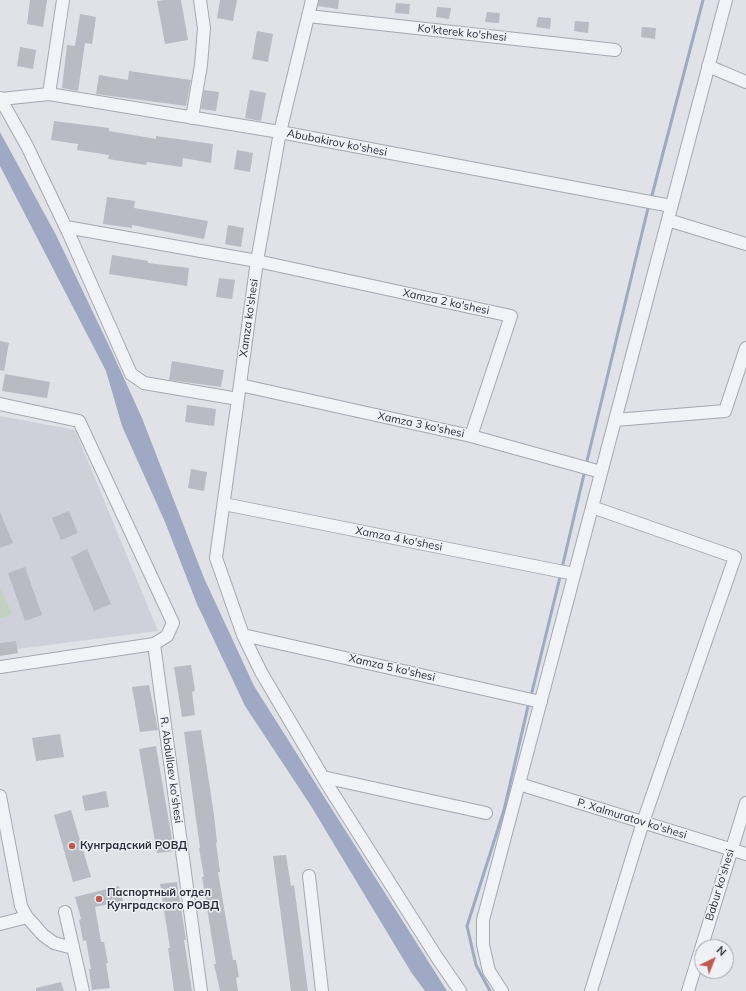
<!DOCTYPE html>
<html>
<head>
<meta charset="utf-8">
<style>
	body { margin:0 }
	#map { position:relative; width:746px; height:991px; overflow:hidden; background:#e0e2e8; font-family:Mulish,sans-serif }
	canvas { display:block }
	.north { position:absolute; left:694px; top:939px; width:40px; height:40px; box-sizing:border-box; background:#eff1f5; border:1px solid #a1a3ab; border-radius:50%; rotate:43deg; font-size:11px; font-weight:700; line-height:16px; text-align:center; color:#2b2e3d }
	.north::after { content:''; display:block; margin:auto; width:14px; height:18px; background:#c05852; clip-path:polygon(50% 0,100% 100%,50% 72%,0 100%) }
</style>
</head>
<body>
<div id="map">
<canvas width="746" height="991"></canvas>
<div class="north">N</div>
</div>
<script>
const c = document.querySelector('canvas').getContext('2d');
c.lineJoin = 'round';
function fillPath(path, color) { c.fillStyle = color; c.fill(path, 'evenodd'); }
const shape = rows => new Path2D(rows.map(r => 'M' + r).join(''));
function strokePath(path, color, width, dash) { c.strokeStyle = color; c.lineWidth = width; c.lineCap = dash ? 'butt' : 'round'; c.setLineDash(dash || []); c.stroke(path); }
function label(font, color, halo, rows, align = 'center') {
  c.font = font + ' Mulish,sans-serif'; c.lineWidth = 3; c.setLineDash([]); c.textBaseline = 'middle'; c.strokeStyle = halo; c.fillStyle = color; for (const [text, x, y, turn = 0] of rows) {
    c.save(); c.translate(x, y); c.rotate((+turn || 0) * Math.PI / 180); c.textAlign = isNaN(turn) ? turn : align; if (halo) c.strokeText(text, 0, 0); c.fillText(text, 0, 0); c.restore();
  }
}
fillPath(shape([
	[0,416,75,430,158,631,17,649,16,641,0,643]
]), '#cfd0d9');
fillPath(shape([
	[0,587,12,614,0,619]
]), '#c3d1c2');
fillPath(shape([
	[0,132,56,235,112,352,142,418,204,578,254,686,447,991,425,991,411,972,311,806,245,706,197,604,165,522,122,426,106,371,0,166]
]), '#9fa9c4');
strokePath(shape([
	[651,199,703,0],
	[586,465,649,204],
	[562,568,585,470],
	[531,696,561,573],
	[490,991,476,965,467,926,504,810,529,702]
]), '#9fa9c4', 3);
fillPath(shape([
	[30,0,47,0,43,27,27,24],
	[165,0,181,0,188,40,165,44,157,1],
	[220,0,237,0,233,21,217,18],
	[319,0,339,0,338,9,318,6],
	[396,3,410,4,409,14,395,13],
	[437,7,451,8,449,19,436,17],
	[487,12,500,13,499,23,485,22],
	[80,14,96,17,92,44,85,43,78,91,62,88,67,45,75,46],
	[538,17,551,18,550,29,536,27],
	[575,21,589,22,588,33,574,31],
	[642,27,656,28,655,39,641,37],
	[257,31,273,34,268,62,252,59],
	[20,47,36,50,33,69,17,66],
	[129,71,191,80,186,106,96,94,99,75,128,80],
	[204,90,219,92,216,111,201,109],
	[250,90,266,93,261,121,245,118],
	[54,121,109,128,109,131,156,139,156,136,213,144,211,163,183,158,182,167,147,162,146,165,108,159,109,155,77,150,78,144,51,140],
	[237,150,253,153,250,172,234,169],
	[107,197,135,201,134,208,208,221,204,239,132,225,132,228,103,224],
	[228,225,244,228,241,247,225,244],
	[112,255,148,261,148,263,189,268,187,286,109,274],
	[219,278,235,280,232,299,216,297],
	[0,341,9,343,4,371,0,370],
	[172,361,224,370,221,387,169,380],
	[5,374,50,382,47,398,2,391],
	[187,405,216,409,214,426,185,422],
	[191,469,207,472,204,491,188,488],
	[69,511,78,533,61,540,52,518],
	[0,512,13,543,0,548],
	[87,549,111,604,94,611,71,557],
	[25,567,42,615,25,621,8,573],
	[16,641,18,653,0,656,0,643],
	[191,665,195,691,192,692,195,715,182,717,174,667],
	[149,685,158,730,140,732,132,687],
	[201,730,214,815,217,842,216,843,220,872,218,872,223,902,233,960,236,960,239,977,236,978,238,991,220,991,214,964,216,964,202,877,204,877,199,848,200,848,184,732],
	[60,734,64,757,36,761,32,738],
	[156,746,174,851,157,853,139,749],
	[106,791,109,807,85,811,82,796],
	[71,810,91,877,73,882,54,815],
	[286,855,291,886,294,885,308,991,291,991,273,856],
	[177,882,186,940,184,940,192,991,174,991,168,948,170,948,160,884],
	[119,886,123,901,95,907,101,942,104,942,108,963,106,963,110,988,92,990,89,969,91,969,86,940,83,941,79,920,81,919,75,897],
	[61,982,64,991,36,991,36,988]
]), '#b8bac4');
const minor = shape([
	[312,0,280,132,257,261,216,558,243,635,261,672,327,784,438,959,460,991],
	[308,16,615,50],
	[708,66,746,82],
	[49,94,63,0],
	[0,98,27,146,69,234,131,374,144,383,238,399],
	[1,99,49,94,280,132,671,206],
	[192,118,201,65,204,28,200,0],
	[668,220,746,244],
	[66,227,257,261,511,316,471,436],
	[240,385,471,436,601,472],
	[0,404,79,421,173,623,167,636,154,644,0,667],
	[615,420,725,411,746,348],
	[224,504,574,574],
	[243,635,541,702],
	[154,644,201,991],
	[323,777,486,813],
	[519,784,746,854],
	[0,796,21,906,27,917,43,935,54,943,73,948],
	[309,876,322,991],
	[65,912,83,991],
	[0,924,27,917],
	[502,991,489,971,483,945,483,920,726,0],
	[591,991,643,822,735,557,592,507],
	[688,991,746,803]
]);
strokePath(minor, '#a6a8b1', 14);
strokePath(minor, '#f2f3f6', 12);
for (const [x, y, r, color] of [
	[72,846,4,"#c05852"],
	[99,899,4,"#c05852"]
]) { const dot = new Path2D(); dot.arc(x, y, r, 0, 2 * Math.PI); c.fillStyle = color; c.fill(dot); strokePath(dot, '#eff1f5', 1.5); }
label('11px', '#2b2e3d', '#eff1f5', [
	["Ko'kterek ko'shesi",462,33,6],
	["Abubakirov ko'shesi",337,143,11],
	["Xamza 2 ko'shesi",446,302,12],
	["Xamza ko'shesi",249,318,-82],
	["Xamza 3 ko'shesi",421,425,12],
	["Xamza 4 ko'shesi",399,539,11],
	["Xamza 5 ko'shesi",392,668,13],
	["R. Abdullaev ko'shesi",171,770,82],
	["P. Xalmuratov ko'shesi",632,819,17],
	["Babur ko'shesi",720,885,-73]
]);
label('bold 11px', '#2b2e3d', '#eff1f5', [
	["Кунградский РОВД",80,846],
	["Паспортный отдел",107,893],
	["Кунградского РОВД",107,906]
], 'left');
</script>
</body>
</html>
